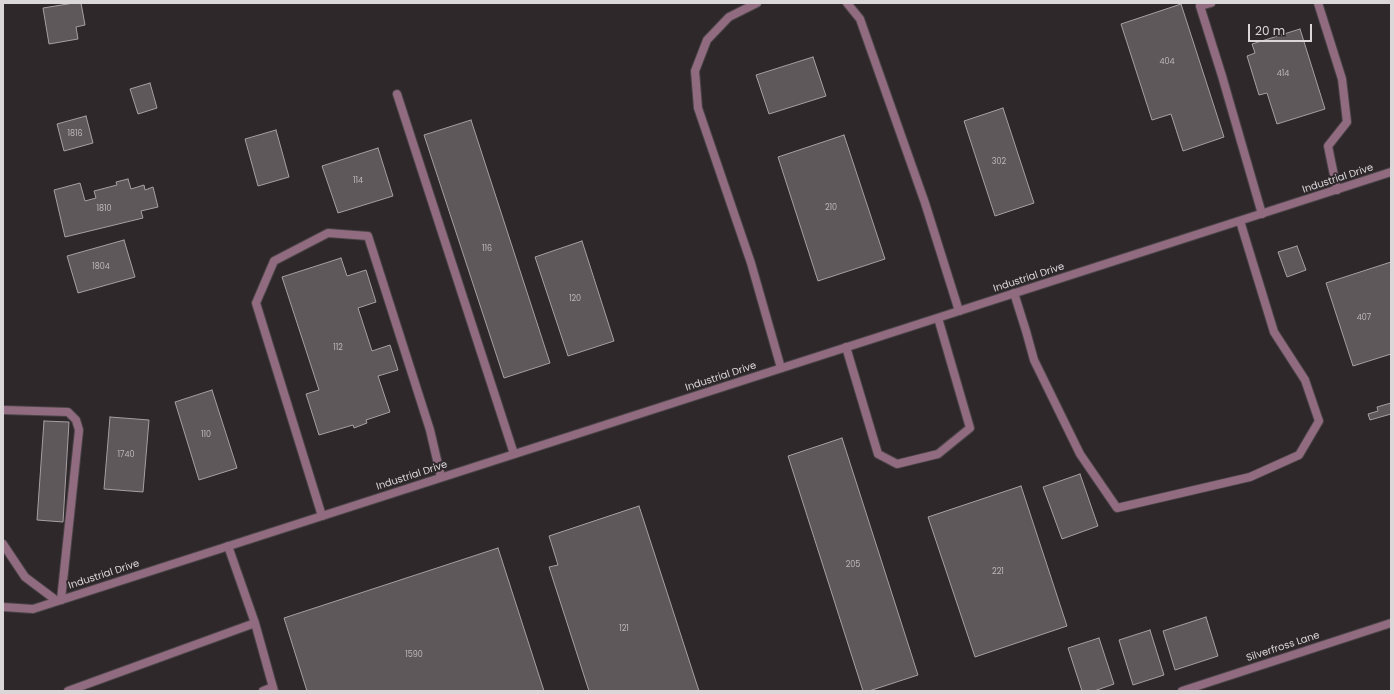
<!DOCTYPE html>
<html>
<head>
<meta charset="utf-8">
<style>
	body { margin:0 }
	#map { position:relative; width:1394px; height:694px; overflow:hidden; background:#2e282b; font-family:Poppins,sans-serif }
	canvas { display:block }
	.frame { position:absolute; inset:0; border:4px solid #dbd7d9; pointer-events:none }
	.scale { position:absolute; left:1248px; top:24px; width:64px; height:18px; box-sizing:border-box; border:2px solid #dbd7d9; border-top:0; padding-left:5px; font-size:12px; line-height:14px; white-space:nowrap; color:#dbd7d9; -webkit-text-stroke:3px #2e282b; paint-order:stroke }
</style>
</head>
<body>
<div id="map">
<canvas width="1394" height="694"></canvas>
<div class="frame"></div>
<div class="scale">20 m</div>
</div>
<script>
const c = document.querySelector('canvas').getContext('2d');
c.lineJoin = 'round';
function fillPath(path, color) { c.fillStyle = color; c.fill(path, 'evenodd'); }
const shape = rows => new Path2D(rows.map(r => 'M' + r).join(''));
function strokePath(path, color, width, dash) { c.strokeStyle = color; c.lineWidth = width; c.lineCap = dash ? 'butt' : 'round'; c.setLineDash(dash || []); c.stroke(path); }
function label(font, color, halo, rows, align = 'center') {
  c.font = font + ' Poppins,sans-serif'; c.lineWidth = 4; c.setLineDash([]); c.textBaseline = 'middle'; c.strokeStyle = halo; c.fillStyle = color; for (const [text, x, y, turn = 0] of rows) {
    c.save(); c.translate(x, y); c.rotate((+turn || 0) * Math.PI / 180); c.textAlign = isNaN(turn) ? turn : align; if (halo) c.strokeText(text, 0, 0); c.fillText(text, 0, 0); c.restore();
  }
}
const building = shape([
	[74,3,81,3,85,25,76,27,78,39,49,44,43,8,74,3],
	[1181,4,1224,137,1183,151,1171,114,1152,120,1121,24,1181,4],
	[1300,29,1325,109,1277,124,1267,93,1259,95,1247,56,1255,53,1252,44,1300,29],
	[813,57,826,96,769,114,756,75,813,57],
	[150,83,157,108,138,114,130,89,150,83],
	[1003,108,1034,203,995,216,964,121,1003,108],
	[86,116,93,143,64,151,57,124,86,116],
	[471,120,550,363,504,378,424,135,471,120],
	[276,130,289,177,258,186,245,139,276,130],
	[844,135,885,259,818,281,778,157,844,135],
	[378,148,393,196,338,213,322,166,378,148],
	[128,179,131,189,144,185,145,190,153,187,158,207,141,211,143,218,65,237,54,190,80,183,85,201,96,198,94,191,117,185,116,182,128,179],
	[124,240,135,277,78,293,67,256,124,240],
	[582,241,614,341,568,356,535,257,582,241],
	[1297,246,1306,270,1287,277,1278,252,1297,246],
	[341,258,347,276,366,270,376,302,358,308,372,351,390,345,398,370,378,376,390,412,366,420,367,423,354,428,353,425,319,435,306,394,319,390,282,277,341,258],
	[1391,262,1391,354,1353,366,1326,283,1391,262],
	[212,390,237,468,199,480,175,402,212,390],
	[1391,403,1391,414,1370,420,1368,414,1378,411,1377,407,1391,403],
	[110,417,149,420,143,492,104,489,110,417],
	[44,421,69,422,63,522,37,520,44,421],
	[842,438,918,675,869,691,863,691,788,456,842,438],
	[1080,474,1098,526,1062,539,1043,487,1080,474],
	[1021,486,1067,626,975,657,928,517,1021,486],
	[639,506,699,691,589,691,549,567,558,565,549,536,639,506],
	[498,548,544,691,307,691,284,618,498,548],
	[1206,617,1218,656,1175,670,1163,631,1206,617],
	[1150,630,1164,675,1133,685,1119,640,1150,630],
	[1099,638,1114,684,1094,691,1082,691,1068,648,1099,638]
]);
fillPath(building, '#5f585b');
strokePath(building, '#a69fa3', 1);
const service = shape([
	[757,3,729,17,707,40,695,71,698,108,751,263,781,368],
	[847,3,860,19,925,203,959,311],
	[1211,3,1200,6,1222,76,1262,214],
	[1318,3,1342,79,1347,122,1328,146,1337,190],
	[397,94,514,454],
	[1014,293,1026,331,1034,360,1080,454,1117,508,1250,477,1299,455,1319,421,1305,380,1274,332,1240,221],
	[846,347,878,454,897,464,938,454,970,428,938,318],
	[3,410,68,412,76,420,79,430,61,600],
	[322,516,256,303,274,261,328,233,368,236,430,430,441,477],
	[228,546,255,623,274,691],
	[68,691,255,623],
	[263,691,273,687]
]);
const minor = shape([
	[3,544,25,577,57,601],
	[3,607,33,609,1391,172],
	[1182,691,1391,623]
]);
strokePath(service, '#4a4447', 10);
strokePath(minor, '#4a4447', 10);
strokePath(service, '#916b7f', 8);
strokePath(minor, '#916b7f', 8);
label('8px', '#bcb7ba', null, [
	["404",1167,62],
	["414",1283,74],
	["1816",75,134],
	["302",999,162],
	["114",358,181],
	["210",831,208],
	["1810",104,209],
	["116",487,249],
	["1804",101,267],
	["120",575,299],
	["407",1364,318],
	["112",338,348],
	["110",206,435],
	["1740",126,455],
	["205",853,565],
	["221",998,572],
	["121",624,629],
	["1590",414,655]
]);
label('10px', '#dbd7d9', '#2e282b', [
	["Industrial Drive",1338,179,-18],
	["Industrial Drive",1029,278,-18],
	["Industrial Drive",721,377,-18],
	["Industrial Drive",412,476,-18],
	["Industrial Drive",104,575,-18],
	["Silverfross Lane",1283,647,-18]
]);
</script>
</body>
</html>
